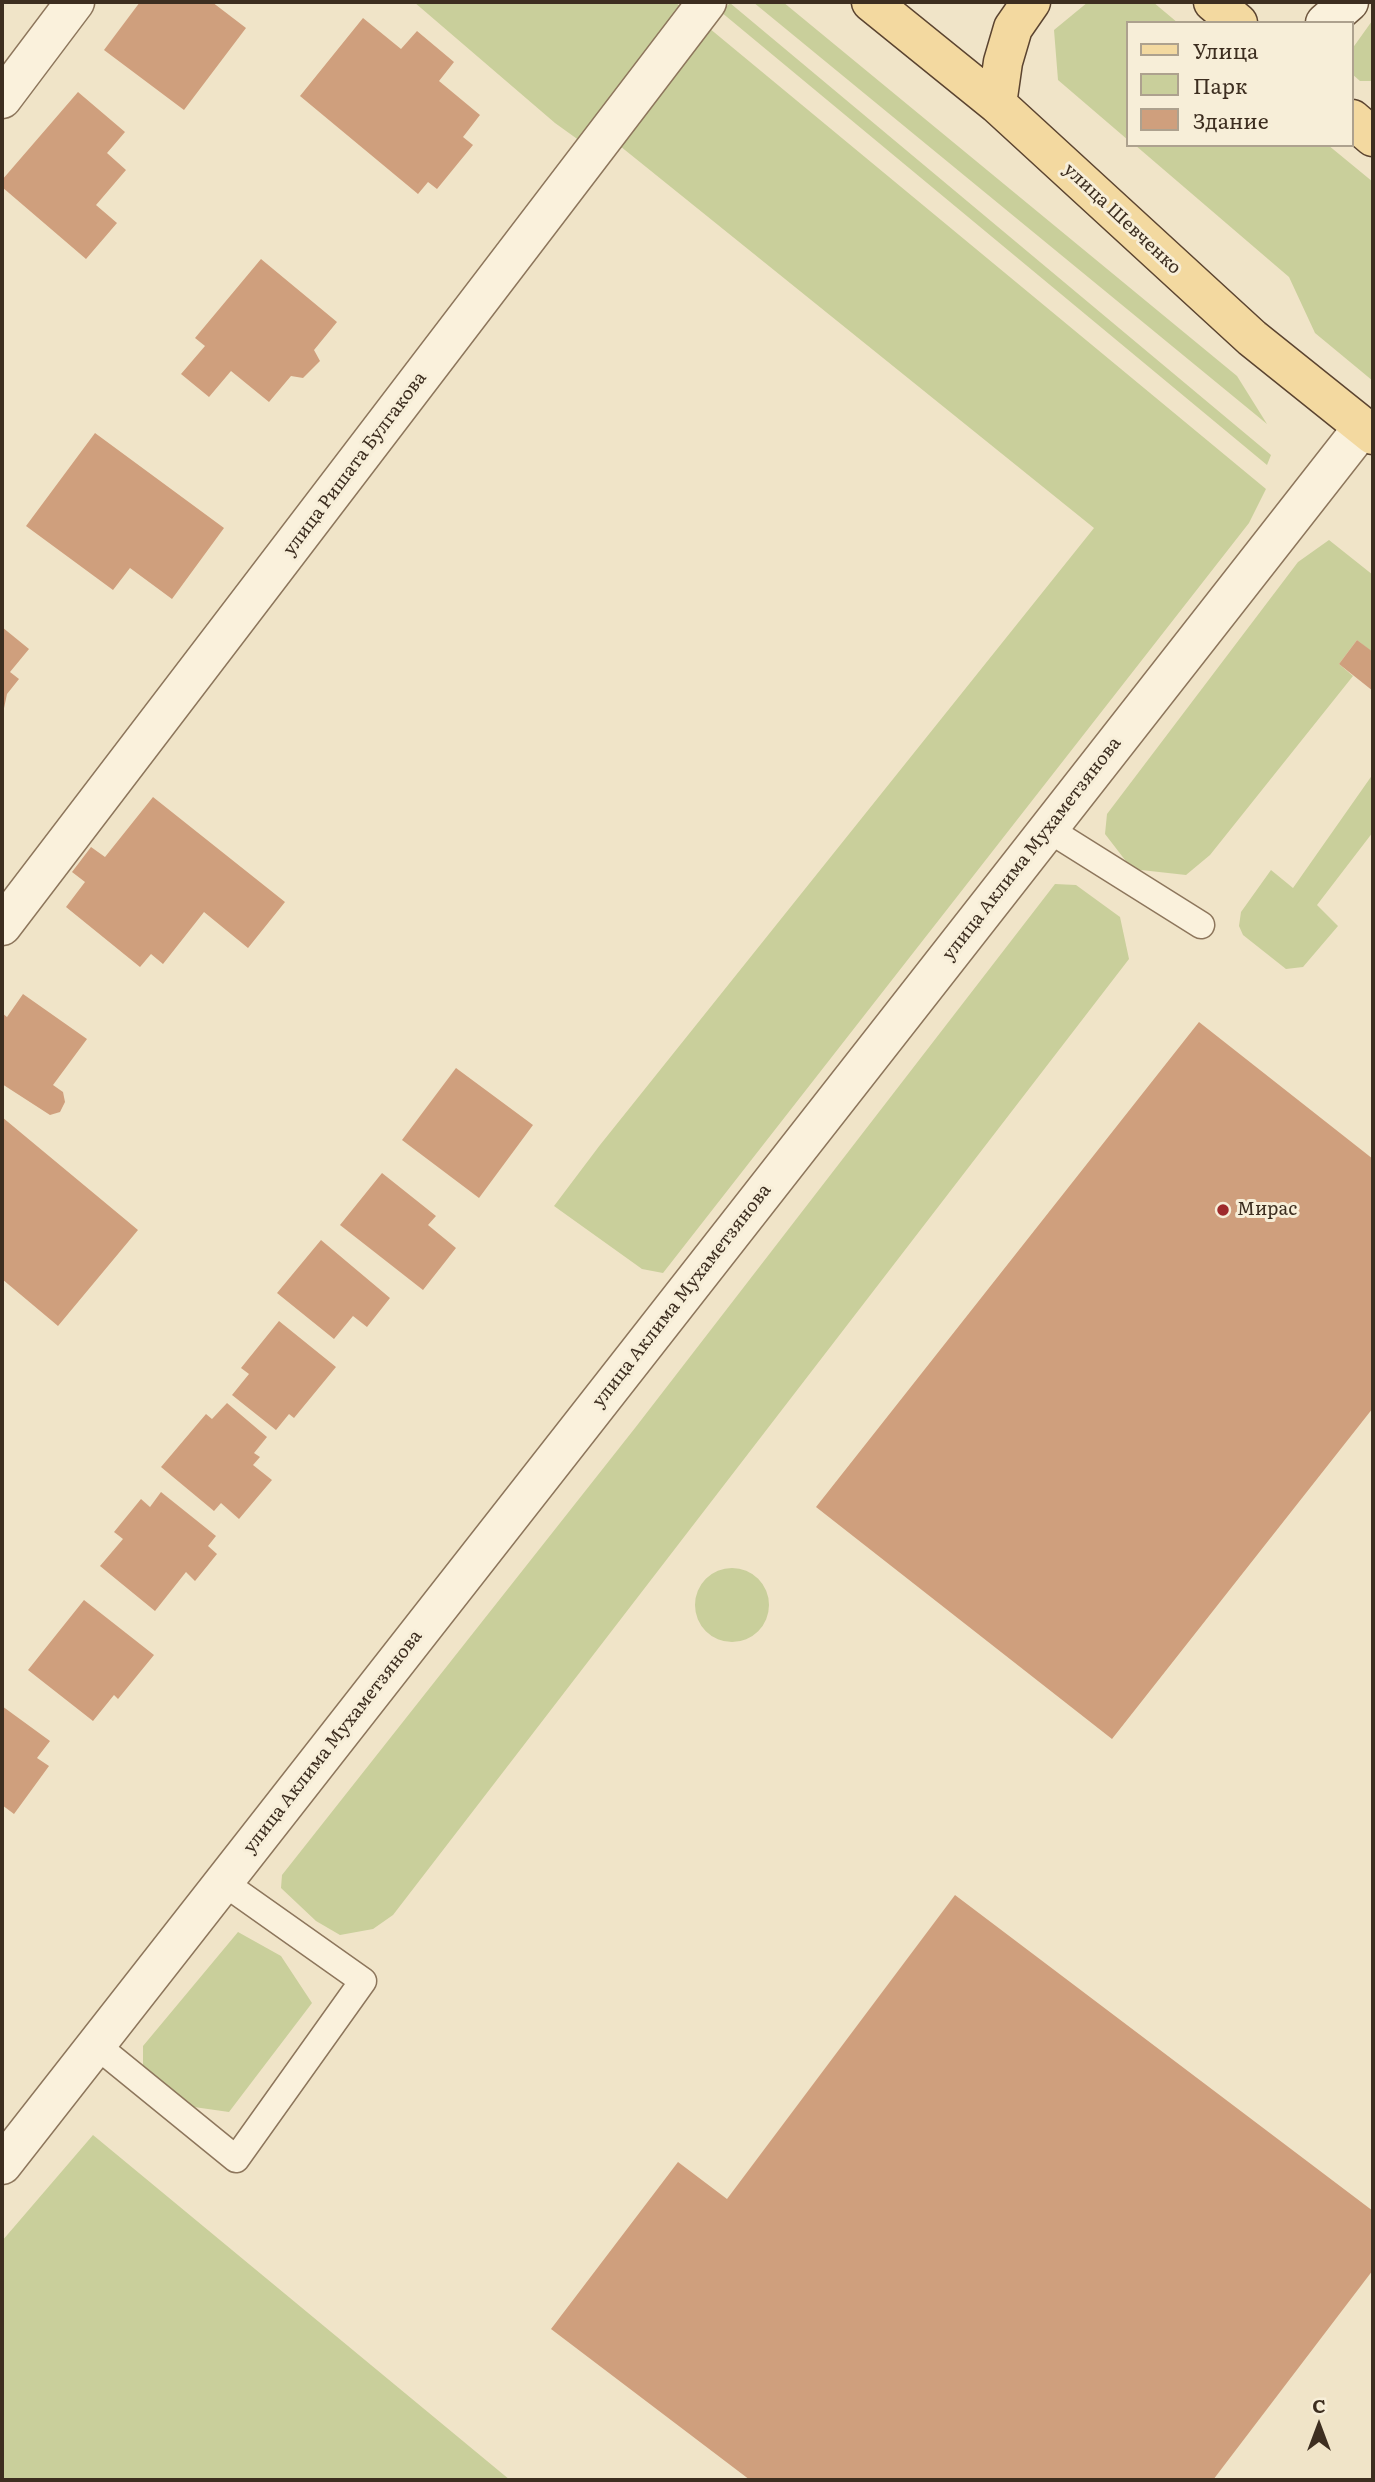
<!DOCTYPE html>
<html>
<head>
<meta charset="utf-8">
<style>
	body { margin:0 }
	#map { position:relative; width:1375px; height:2482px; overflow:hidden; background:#f0e4c8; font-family:Literata,serif }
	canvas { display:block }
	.frame { position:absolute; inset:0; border:4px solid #3d2e20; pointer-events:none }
	.legend { position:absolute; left:1126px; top:21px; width:228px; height:126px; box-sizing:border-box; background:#f7eed8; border:2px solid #ada18e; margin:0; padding:9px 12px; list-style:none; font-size:21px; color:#3d2e20 }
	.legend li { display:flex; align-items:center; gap:14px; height:35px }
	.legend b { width:35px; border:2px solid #ada18e }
	.north { position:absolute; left:1284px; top:2391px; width:70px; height:70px; -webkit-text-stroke:5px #f7eed8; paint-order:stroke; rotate:0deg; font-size:19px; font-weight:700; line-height:28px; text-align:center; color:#3d2e20 }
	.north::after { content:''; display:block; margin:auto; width:24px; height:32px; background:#3d2e20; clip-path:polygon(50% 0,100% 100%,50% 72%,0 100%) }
</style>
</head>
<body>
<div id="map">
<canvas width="1375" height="2482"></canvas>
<div class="frame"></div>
<ul class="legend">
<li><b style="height:9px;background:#f3d9a0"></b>Улица</li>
<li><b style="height:19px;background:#c9cf9b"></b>Парк</li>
<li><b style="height:19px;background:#cf9f7d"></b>Здание</li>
</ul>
<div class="north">С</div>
</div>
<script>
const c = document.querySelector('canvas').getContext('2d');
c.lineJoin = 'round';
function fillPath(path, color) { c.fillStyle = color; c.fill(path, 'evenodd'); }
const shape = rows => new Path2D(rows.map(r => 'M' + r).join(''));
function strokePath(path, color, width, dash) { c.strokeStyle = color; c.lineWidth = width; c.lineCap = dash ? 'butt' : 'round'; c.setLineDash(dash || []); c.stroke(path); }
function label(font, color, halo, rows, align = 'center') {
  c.font = font + ' Literata,serif'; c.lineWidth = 6; c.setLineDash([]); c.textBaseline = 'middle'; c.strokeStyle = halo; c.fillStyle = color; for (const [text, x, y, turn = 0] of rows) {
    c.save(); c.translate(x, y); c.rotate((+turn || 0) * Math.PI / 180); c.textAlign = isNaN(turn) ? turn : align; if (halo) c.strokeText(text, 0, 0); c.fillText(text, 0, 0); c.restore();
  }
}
fillPath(shape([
	[414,2,675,2,686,11,580,141,555,123],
	[753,2,783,2,1237,376,1267,424],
	[1088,2,1153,2,1178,23,1128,23,1128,140,1058,80,1054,30],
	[730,3,1271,455,1267,465,721,12],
	[1372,21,1373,78,1371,81,1360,81,1352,74,1352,49],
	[709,28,1266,489,1249,523,663,1273,642,1269,554,1206,600,1145,1094,528,620,146],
	[1135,145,1328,145,1373,182,1373,381,1315,333,1289,277],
	[1329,540,1373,575,1373,653,1357,640,1339,664,1353,676,1210,855,1186,875,1132,869,1105,834,1107,814,1298,562],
	[1373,774,1373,832,1317,905,1338,926,1303,967,1286,969,1243,935,1239,926,1241,912,1271,870,1293,888],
	[1055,884,1076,885,1120,917,1129,959,393,1915,373,1929,340,1935,316,1921,281,1888,282,1875,635,1428],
	'695 1605a37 37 0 1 1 74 0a37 37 0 1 1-74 0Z',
	[238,1932,281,1956,312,2003,229,2112,194,2107,143,2068,143,2046],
	[93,2135,510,2480,2,2480,2,2241]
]), '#c9cf9b');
fillPath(shape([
	[140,2,212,2,246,28,184,110,104,50],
	[363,18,401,49,417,31,454,62,439,81,480,115,463,137,473,145,437,189,428,182,418,194,300,96],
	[78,92,125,132,107,153,126,170,96,205,117,223,86,259,2,187,2,180],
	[261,259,337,322,314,350,320,361,303,378,291,376,269,402,231,371,209,397,181,374,205,346,195,338],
	[95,433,224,528,172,599,130,568,113,590,26,526],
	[2,627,29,649,10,672,19,679,7,694,3,713],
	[1357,640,1373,652,1373,691,1339,664],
	[153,797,285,902,248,948,204,912,163,964,151,954,140,967,66,907,85,882,72,872,91,847,105,857],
	[23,994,87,1039,53,1085,63,1092,65,1102,60,1112,50,1115,2,1084,2,1013,7,1017],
	[1199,1022,1373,1159,1373,1408,1112,1739,816,1507],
	[456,1068,533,1125,479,1198,402,1140],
	[2,1117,138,1230,58,1326,2,1279],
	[382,1173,436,1216,428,1225,456,1248,423,1290,340,1225],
	[321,1240,390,1298,367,1327,353,1316,334,1339,277,1293],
	[279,1321,336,1367,294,1418,289,1414,276,1430,232,1395,249,1374,241,1368],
	[227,1403,267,1437,254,1453,260,1457,253,1465,272,1480,239,1519,221,1503,214,1511,161,1467,206,1414,212,1419],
	[161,1492,216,1536,208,1546,217,1554,195,1581,186,1572,155,1611,100,1566,123,1539,114,1532,141,1499,150,1507],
	[84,1600,154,1655,118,1699,114,1695,93,1721,28,1670],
	[2,1706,50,1741,37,1758,49,1766,14,1814,2,1805],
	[955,1895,1373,2211,1373,2270,1213,2480,750,2480,551,2329,678,2162,727,2199]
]), '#cf9f7d');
const lane = shape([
	[1048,829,1201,925],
	[96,2045,236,2159,363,1981,223,1882]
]);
const street = shape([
	[2,99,75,2],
	[2,926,707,2],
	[2,2165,1363,427]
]);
const secondary = shape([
	[1325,23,1349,2]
]);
const primary = shape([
	[871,2,997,104,1252,338,1373,435],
	[1213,2,1238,23],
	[997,104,1003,62,1013,28,1031,2],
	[1352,119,1373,137]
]);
strokePath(lane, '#8d765c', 29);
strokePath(street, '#8d765c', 41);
strokePath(secondary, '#6f573f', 41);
strokePath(primary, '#5b4430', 41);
strokePath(lane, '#faf1dc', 26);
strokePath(street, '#faf1dc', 38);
strokePath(secondary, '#faf1dc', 38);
strokePath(primary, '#f3d9a0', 38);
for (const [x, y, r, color] of [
	[1223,1210,7,"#9e2a2b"]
]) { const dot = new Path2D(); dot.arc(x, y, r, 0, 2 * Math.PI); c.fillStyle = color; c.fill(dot); strokePath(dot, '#f7eed8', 2.5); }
label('18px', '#3d2e20', '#f7eed8', [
	["улица Шевченко",1122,219,43],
	["улица Ришата Булгакова",355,464,-53],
	["улица Аклима Мухаметзянова",1032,849,-52],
	["улица Аклима Мухаметзянова",682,1296,-52],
	["улица Аклима Мухаметзянова",333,1742,-52]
]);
label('18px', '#3d2e20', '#f7eed8', [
	["Мирас",1237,1210]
], 'left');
</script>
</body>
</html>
